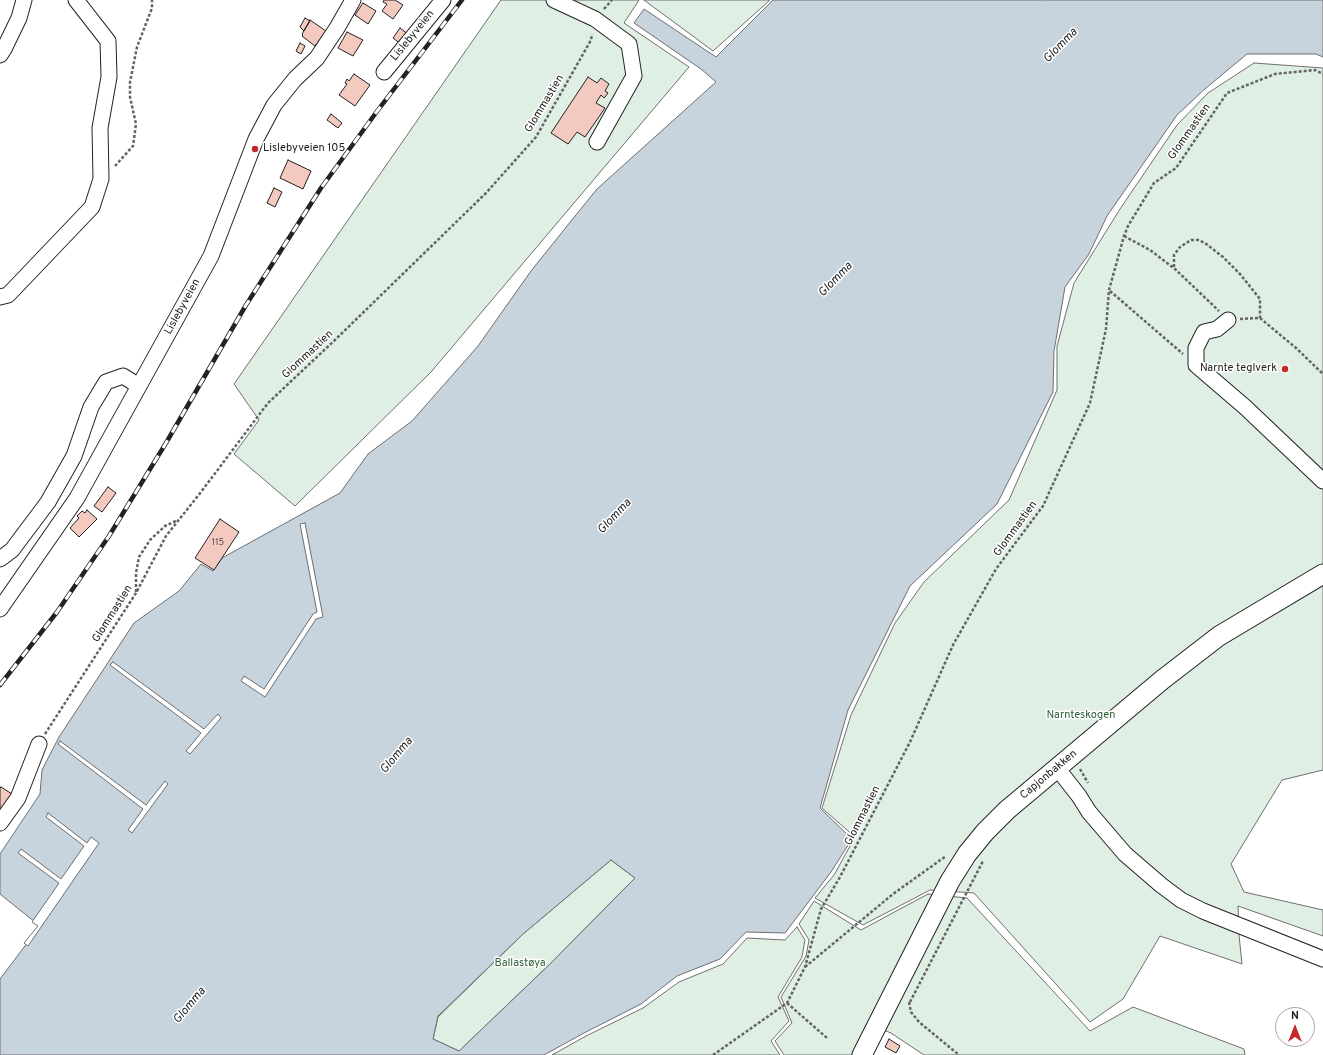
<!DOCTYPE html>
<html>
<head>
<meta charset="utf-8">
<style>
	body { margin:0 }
	#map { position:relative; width:1323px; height:1055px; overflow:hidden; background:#fff; font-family:Overpass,sans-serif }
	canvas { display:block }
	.north { position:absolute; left:1275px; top:1007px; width:40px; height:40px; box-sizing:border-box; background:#fff; border:1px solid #a7a7a7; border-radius:50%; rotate:0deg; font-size:11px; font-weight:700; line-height:16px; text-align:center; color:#222 }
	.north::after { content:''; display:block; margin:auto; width:14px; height:18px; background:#c62828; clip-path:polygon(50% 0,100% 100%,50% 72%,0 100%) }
</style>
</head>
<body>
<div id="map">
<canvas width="1323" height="1055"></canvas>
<div class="north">N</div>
</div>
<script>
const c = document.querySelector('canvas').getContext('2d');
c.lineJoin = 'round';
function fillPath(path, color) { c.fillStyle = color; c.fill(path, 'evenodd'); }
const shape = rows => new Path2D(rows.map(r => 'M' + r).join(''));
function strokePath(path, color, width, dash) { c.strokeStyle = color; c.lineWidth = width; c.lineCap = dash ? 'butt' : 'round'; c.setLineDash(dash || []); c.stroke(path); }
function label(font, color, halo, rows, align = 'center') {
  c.font = font + ' Overpass,sans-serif'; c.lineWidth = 3; c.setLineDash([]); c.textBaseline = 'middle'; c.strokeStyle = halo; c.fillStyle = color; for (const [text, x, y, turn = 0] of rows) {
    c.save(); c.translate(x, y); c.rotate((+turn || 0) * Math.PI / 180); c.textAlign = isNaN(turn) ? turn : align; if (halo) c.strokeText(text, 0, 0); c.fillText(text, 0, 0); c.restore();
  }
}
const green = shape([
	[501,0,639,0,624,23,689,67,431,372,295,506,234,454,259,420,234,384,501,0],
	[644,0,770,0,713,51,644,0],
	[1254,63,1323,68,1323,770,1282,780,1231,864,1244,892,1323,910,1323,936,1238,906,1239,935,1242,964,1160,936,1123,999,1090,1022,974,893,930,890,863,925,815,898,834,875,855,837,822,808,851,715,895,623,924,582,1009,500,1057,390,1057,346,1074,283,1120,209,1177,125,1208,93,1254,63],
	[611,860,635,878,550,964,459,1051,433,1039,438,1017,523,934,611,860],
	[928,894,967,898,1090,1031,1133,1007,1244,1049,1245,1055,924,1055,891,1033,868,1024,854,1055,784,1055,775,1041,792,1023,781,997,806,956,809,940,799,924,814,901,861,930,928,894],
	[797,927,805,940,802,957,778,997,789,1021,771,1041,780,1055,552,1055,586,1036,643,1008,679,982,723,964,747,938,785,940,797,927]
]);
fillPath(green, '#e0efe3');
strokePath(green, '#6f6f6f', 1);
const water = shape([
	[773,0,1323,0,1323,57,1316,54,1247,54,1206,88,1177,115,1107,216,1089,254,1065,287,1054,351,1053,392,997,504,910,586,848,710,820,808,852,839,831,872,785,933,746,932,720,959,677,976,641,1004,584,1033,544,1055,0,1055,0,979,40,926,0,894,0,854,40,794,42,770,59,737,134,623,179,591,201,564,213,571,222,558,340,493,368,454,412,421,478,346,531,271,567,226,597,189,716,82,701,69,634,23,644,9,716,57,773,0],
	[611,860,635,878,550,964,459,1051,433,1039,438,1016,523,934,611,860]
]);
fillPath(water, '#c7d3dd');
strokePath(water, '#6f6f6f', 1);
const pier = shape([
	[305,523,323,617,316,619,265,697,241,681,244,676,264,689,313,614,317,612,300,524,305,523],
	[113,662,204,729,218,714,221,718,190,754,186,751,201,733,110,665,113,662],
	[60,741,146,805,165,781,168,784,132,833,128,830,143,809,58,744,60,741],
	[48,813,87,843,91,837,99,843,28,946,24,943,38,926,32,922,59,883,18,853,21,849,61,879,84,846,46,817,48,813]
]);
fillPath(pier, '#fff');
strokePath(pier, '#6f6f6f', 1);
const building = shape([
	[384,0,395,0,403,5,393,19,382,11,387,4,383,2,384,0],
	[363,3,376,11,368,24,355,15,363,3],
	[305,18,310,21,304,31,300,27,305,18],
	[310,20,326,31,315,46,302,36,303,35,302,34,310,20],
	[400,28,409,35,402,45,393,38,400,28],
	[347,32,363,40,353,56,338,48,347,32],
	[300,43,305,46,301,54,296,51,300,43],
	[354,74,370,85,355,106,339,95,347,84,345,83,347,79,349,81,354,74],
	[588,77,597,83,601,78,609,84,605,91,608,93,604,98,601,95,596,103,605,108,585,137,577,132,568,144,551,133,588,77],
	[331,114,342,123,338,128,327,120,331,114],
	[288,160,311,171,303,189,280,178,288,160],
	[274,188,282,192,275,207,267,203,274,188],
	[108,487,116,493,102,512,94,506,108,487],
	[87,510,97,519,79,537,70,528,79,518,77,516,82,511,85,513,87,510],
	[220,519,239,532,214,570,195,558,220,519],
	[1,787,12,794,0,812,0,788,1,787],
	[889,1039,900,1046,896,1053,885,1047,889,1039]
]);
fillPath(building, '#f3c9c0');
strokePath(building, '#222', 1);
const minor = shape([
	[554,0,595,19,629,44,634,76,597,142],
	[0,55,4,49,19,18,24,0],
	[384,72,443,0],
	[0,297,8,295,92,207,101,179,100,128,109,77,108,41,76,0],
	[1228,320,1217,329,1204,332,1196,348,1196,365,1245,407,1323,481],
	[0,559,12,550,48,502,74,456,91,407,106,382,123,376,139,386],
	[0,609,77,498,211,256,256,139,274,105,295,79,317,58,337,28,353,0],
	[1057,768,1079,796,1089,812,1125,854,1161,885,1181,900,1203,911,1323,959],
	[0,823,18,798,39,744]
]);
const major = shape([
	[862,1055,950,881,967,854,985,832,1007,810,1162,680,1219,636,1323,574]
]);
strokePath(minor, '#222', 17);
strokePath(major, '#222', 21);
strokePath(shape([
	[604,9,612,0],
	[115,166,133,146,136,124,130,97,130,82,137,47,152,8,152,0],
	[1124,236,1150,250,1175,269,1219,311],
	[1174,267,1174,255,1180,247,1191,240,1198,240,1205,243,1223,257,1240,274,1260,299,1260,318],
	[1110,291,1183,354],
	[1240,319,1260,318,1296,348,1323,374],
	[136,592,136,573,139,557,150,540,165,526,178,520],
	[45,734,136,593,166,536,201,492,268,403,336,339,486,193,536,137,591,40,592,34],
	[1080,769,1088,783],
	[805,967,893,894,946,856],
	[909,1002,911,1012,919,1022,959,1055],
	[910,1002,983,861],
	[787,1003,827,1038],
	[713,1055,787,1003,805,967,821,909,840,877,910,742,953,645,996,569,1043,506,1090,403,1106,329,1109,290,1124,236,1128,226,1154,183,1176,168,1227,93,1275,74,1315,70,1323,74]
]), '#646464', 2.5, [3, 2]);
strokePath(minor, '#fff', 15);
strokePath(major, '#fff', 19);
const rail = shape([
	[0,685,57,612,109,536,166,443,246,305,321,188,378,110,462,0]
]);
strokePath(rail, '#222', 4.5);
strokePath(rail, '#fff', 3, [9]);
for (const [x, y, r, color] of [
	[255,149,4,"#c62828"],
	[1285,369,4,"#c62828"]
]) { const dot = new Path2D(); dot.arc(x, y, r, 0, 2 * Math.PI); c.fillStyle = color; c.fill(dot); strokePath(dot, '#fff', 1.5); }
label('9px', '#564c4a', null, [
	["115",218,543]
]);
label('11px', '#222', '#fff', [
	["Lislebyveien",413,36,-51],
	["Glommastien",545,104,-59],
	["Glommastien",1190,132,-55],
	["Lislebyveien",183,307,-61],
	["Glommastien",308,355,-43],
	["Glommastien",1016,529,-54],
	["Glommastien",113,614,-58],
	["Capjonbakken",1049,775,-40],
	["Glommastien",863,816,-63]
]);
label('11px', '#222', '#fff', [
	["Lislebyveien 105",263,149],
	["Narnte teglverk",1277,369,"right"]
], 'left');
label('11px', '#2f5e38', '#fff', [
	["Narnteskogen",1081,716],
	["Ballastøya",520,964]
]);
label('italic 12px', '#222', '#fff', [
	["Glomma",1061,46,-46],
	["Glomma",836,280,-46],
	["Glomma",615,517,-47],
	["Glomma",397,756,-50],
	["Glomma",190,1006,-50]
]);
</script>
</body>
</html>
